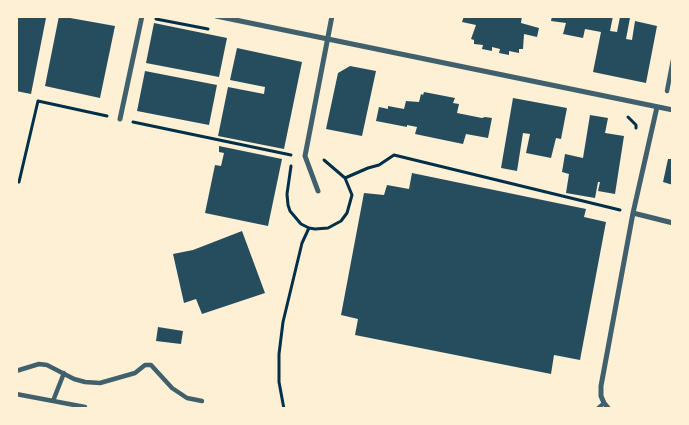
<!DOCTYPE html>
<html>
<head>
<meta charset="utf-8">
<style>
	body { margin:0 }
	#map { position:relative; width:689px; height:425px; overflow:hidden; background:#fdf0d5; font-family:Raleway,sans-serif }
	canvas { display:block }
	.frame { position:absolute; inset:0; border:18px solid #fdf0d5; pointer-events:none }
</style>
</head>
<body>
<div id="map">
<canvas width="689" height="425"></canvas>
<div class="frame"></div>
</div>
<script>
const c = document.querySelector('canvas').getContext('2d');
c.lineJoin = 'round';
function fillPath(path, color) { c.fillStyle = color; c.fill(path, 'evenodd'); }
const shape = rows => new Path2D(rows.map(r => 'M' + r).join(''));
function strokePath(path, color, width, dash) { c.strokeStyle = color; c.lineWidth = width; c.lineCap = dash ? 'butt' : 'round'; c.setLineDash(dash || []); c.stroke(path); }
fillPath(shape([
	[16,16,38,16,46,18,31,94,16,91],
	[59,16,115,26,100,98,45,86],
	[464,16,522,16,521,23,539,28,537,37,524,34,523,49,519,49,519,53,509,51,509,55,499,53,500,49,492,47,492,51,482,49,483,45,474,44,474,40,471,39,476,25,462,22],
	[552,16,613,16,610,31,617,32,620,17,630,18,626,39,632,40,635,21,657,26,646,83,593,72,601,32,585,29,583,38,563,34,566,23,551,21],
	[154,23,227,38,219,77,146,63],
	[237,48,302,62,284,149,218,136,228,87,264,94,265,87,230,80],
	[350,66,376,71,362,136,326,129,338,73],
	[145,71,217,85,209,125,137,111],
	[424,92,455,98,453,103,459,104,457,113,482,118,485,117,492,118,488,138,466,134,463,144,415,134,417,127,407,125,407,127,376,121,379,107,388,109,388,106,404,109,406,101,419,102,421,94,423,95],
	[513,98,567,108,561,139,556,138,551,158,526,153,530,134,523,133,517,171,501,168],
	[590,115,608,118,605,133,624,136,615,194,598,191,600,182,598,182,595,198,566,193,569,174,562,172,565,154,583,158],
	[219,146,282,159,268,226,205,213,215,165,221,166,224,153,219,152],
	[668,159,673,159,673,185,663,182],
	[412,173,586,209,584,217,606,222,580,360,554,355,551,374,355,335,358,319,341,315,364,193,384,195,387,185,409,189],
	[242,231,265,293,202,314,196,299,184,303,173,254,193,250],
	[158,327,183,331,181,344,156,341]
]), '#264d5e');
strokePath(shape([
	[156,19,208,29],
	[628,117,636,125,636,128],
	[133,122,291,155],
	[291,166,287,194,288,205,290,211,301,224,309,228,315,229,328,228,341,221,347,213,352,195,345,178,324,160],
	[345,178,368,168,379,165,394,155,620,210],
	[16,181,19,182,38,101,107,116],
	[284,409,279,382,279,354,283,322,302,243,309,228]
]), '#003049', 3);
strokePath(shape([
	[597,409,604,403]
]), '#3f606c', 4);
strokePath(shape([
	[667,91,673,60],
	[16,371,39,364,47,365,74,379,85,382,100,383,135,373,145,365,151,365,172,388,187,398,202,401],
	[16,394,85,407],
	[53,401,64,373]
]), '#3f606c', 4.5);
strokePath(shape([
	[216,16,673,110],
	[120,119,142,16],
	[318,191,305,156,332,16],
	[633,213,673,223],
	[609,409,604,403,601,396,601,386,633,213,657,107]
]), '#3f606c', 5);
</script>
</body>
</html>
